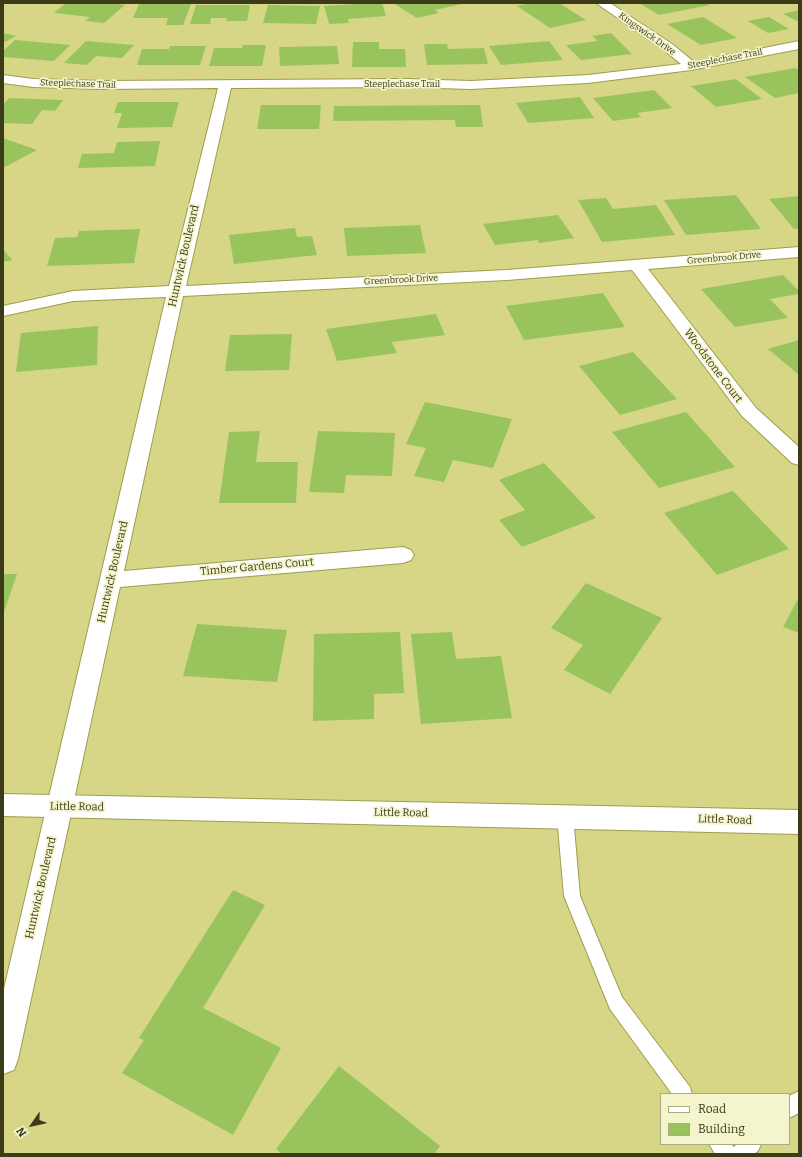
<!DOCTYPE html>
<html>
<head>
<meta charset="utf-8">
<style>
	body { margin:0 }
	#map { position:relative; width:802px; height:1157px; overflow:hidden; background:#d6d686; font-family:Bitter,serif }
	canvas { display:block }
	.frame { position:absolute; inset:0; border:4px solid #3b3b1a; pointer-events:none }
	.legend { position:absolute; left:660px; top:1093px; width:130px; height:52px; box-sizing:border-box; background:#f4f4cd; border:1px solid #aaaa85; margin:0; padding:5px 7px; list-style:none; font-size:12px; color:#3b3b1a }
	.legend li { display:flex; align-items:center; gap:8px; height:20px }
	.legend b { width:20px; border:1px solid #aaaa85 }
	.north { position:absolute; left:12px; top:1105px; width:40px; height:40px; -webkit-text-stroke:3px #f4f4cd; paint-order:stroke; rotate:236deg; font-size:11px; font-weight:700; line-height:16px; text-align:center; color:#3b3b1a }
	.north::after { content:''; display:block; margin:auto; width:14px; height:18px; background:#3b3b1a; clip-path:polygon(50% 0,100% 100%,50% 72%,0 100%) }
</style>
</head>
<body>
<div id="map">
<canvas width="802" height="1157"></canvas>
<div class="frame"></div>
<ul class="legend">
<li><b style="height:5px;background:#fff"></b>Road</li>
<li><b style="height:11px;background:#99c45d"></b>Building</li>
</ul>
<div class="north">N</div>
</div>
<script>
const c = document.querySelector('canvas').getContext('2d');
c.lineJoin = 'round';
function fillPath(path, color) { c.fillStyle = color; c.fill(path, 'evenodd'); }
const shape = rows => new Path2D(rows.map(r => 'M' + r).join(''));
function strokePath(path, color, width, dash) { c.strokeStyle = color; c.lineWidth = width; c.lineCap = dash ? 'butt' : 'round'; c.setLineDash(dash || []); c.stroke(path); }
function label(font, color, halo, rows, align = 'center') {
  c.font = font + ' Bitter,serif'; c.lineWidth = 3.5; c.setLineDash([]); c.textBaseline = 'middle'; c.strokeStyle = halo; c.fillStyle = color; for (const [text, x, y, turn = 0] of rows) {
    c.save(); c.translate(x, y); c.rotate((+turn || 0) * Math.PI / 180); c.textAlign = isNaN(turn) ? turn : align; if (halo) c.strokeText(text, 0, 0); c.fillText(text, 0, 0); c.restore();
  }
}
fillPath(shape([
	[66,3,108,3,125,5,104,23,85,21,90,17,54,13],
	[371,3,382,3,386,16,348,19,349,23,329,24,324,6],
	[393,3,462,3,462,4,435,10,439,13,417,18],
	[530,3,559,3,586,20,550,28,517,6],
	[639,3,706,3,710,5,659,15],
	[139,4,191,4,183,25,166,25,168,18,133,18],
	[196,5,250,5,247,21,226,21,227,18,211,18,210,24,190,24],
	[268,5,320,6,316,24,263,23],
	[799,10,799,22,783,14],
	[703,17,737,38,701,45,667,24],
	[769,17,789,29,768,33,748,21],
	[3,33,16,36,3,43],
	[611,33,632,54,581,60,566,45,598,41,592,36],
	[15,40,70,45,54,61,3,57,3,51],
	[86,41,134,45,122,58,96,56,87,65,64,63],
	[549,41,563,60,501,65,489,46],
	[353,42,379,42,379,49,405,49,406,67,352,67],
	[424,44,447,44,448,49,484,48,488,64,427,65],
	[243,45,266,45,262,66,209,66,214,48,242,48],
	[170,46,206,46,200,65,137,65,142,49,169,49],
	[337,46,339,64,280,66,279,47],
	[795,68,799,70,799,93,775,98,745,77],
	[736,79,762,99,716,107,691,86],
	[654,90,672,108,637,113,641,117,613,121,593,98],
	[580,97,594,118,528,123,516,103],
	[9,98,63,100,55,111,42,110,32,124,3,123,3,105],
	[118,102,179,102,172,127,117,128,122,113,114,113],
	[261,105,321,105,319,129,257,129],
	[480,105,483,127,456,127,455,120,333,121,334,106],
	[3,138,37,150,3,168],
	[160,141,155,166,78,168,82,154,114,153,117,142],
	[736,195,761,229,686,235,664,200],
	[799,196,799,229,794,229,769,199],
	[606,198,613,209,656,205,675,235,602,242,578,200],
	[558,215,574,238,539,243,538,240,495,245,483,224],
	[420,225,426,253,347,256,344,228],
	[295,228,297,237,312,236,317,255,234,264,229,235],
	[140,229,134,263,47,266,55,238,77,237,79,231],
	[3,249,12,260,3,262],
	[783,275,799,291,799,294,770,299,788,318,735,327,701,289],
	[603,293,625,327,524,340,506,306],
	[436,314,445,335,392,342,397,353,337,361,326,329],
	[98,326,97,365,16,372,21,333],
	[292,334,289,370,225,371,230,335],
	[799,340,799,375,768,349],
	[633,352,677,399,620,415,579,366],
	[425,402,512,419,493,468,453,460,444,482,414,476,426,448,406,444],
	[686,412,735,467,659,488,612,432],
	[260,431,256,462,298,462,296,503,219,503,229,432],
	[318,431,395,433,392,476,346,475,344,493,309,492],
	[544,463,596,518,522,547,499,520,525,510,499,480],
	[733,491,789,549,717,575,664,513],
	[3,574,17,574,3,615],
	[586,583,662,618,610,694,564,670,583,645,551,628],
	[799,597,799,633,783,627],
	[197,624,287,630,277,682,183,676],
	[400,632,404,693,374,694,374,719,313,721,314,634],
	[452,632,456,659,501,656,512,718,421,724,411,634],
	[233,890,265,905,203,1008,281,1048,233,1135,122,1073,144,1040,139,1038],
	[339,1066,440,1146,434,1154,282,1154,276,1149]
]), '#99c45d');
const lane = shape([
	[565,809,571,811,573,816,580,896,622,997,690,1087,692,1094,672,1094,610,1009,564,896,557,816,559,811,565,809],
	[799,1091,799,1113,789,1118,789,1096,799,1091],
	[709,1144,731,1144,734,1147,737,1144,761,1144,758,1151,754,1154,715,1154,709,1144]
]);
const street = shape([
	[596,3,610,3,672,44,694,62,799,41,799,49,691,70,588,83,471,89,406,87,231,88,186,286,507,270,799,247,799,257,648,269,756,408,799,447,799,465,792,463,742,416,632,270,507,280,183,296,124,571,403,547,411,550,414,555,411,560,403,563,120,587,18,1059,14,1070,3,1074,3,993,166,297,73,301,3,316,3,306,73,291,169,286,218,88,102,89,33,87,3,83,3,75,33,79,102,81,406,79,471,81,588,75,681,64,664,50,596,3]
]);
const secondary = shape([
	[3,794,799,810,799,834,3,816,3,794]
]);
strokePath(lane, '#9e9d4f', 2);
strokePath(street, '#9e9d4f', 2);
strokePath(secondary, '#9e9d4f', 2);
fillPath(lane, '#fff');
fillPath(street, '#fff');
fillPath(secondary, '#fff');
label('9px', '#3b3b1a', '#f4f4cd', [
	["Kingswick Drive",647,34,35],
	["Steeplechase Trail",725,59,-11],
	["Steeplechase Trail",78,84,2],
	["Steeplechase Trail",402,84],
	["Greenbrook Drive",724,258,-5],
	["Greenbrook Drive",401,280,-3]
]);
label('11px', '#3b3b1a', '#f4f4cd', [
	["Huntwick Boulevard",184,256,-77],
	["Woodstone Court",713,366,53],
	["Timber Gardens Court",257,567,-5],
	["Huntwick Boulevard",113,572,-77],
	["Little Road",77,807,1],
	["Little Road",401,813,1],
	["Little Road",725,820,2],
	["Huntwick Boulevard",41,888,-77]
]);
</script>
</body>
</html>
